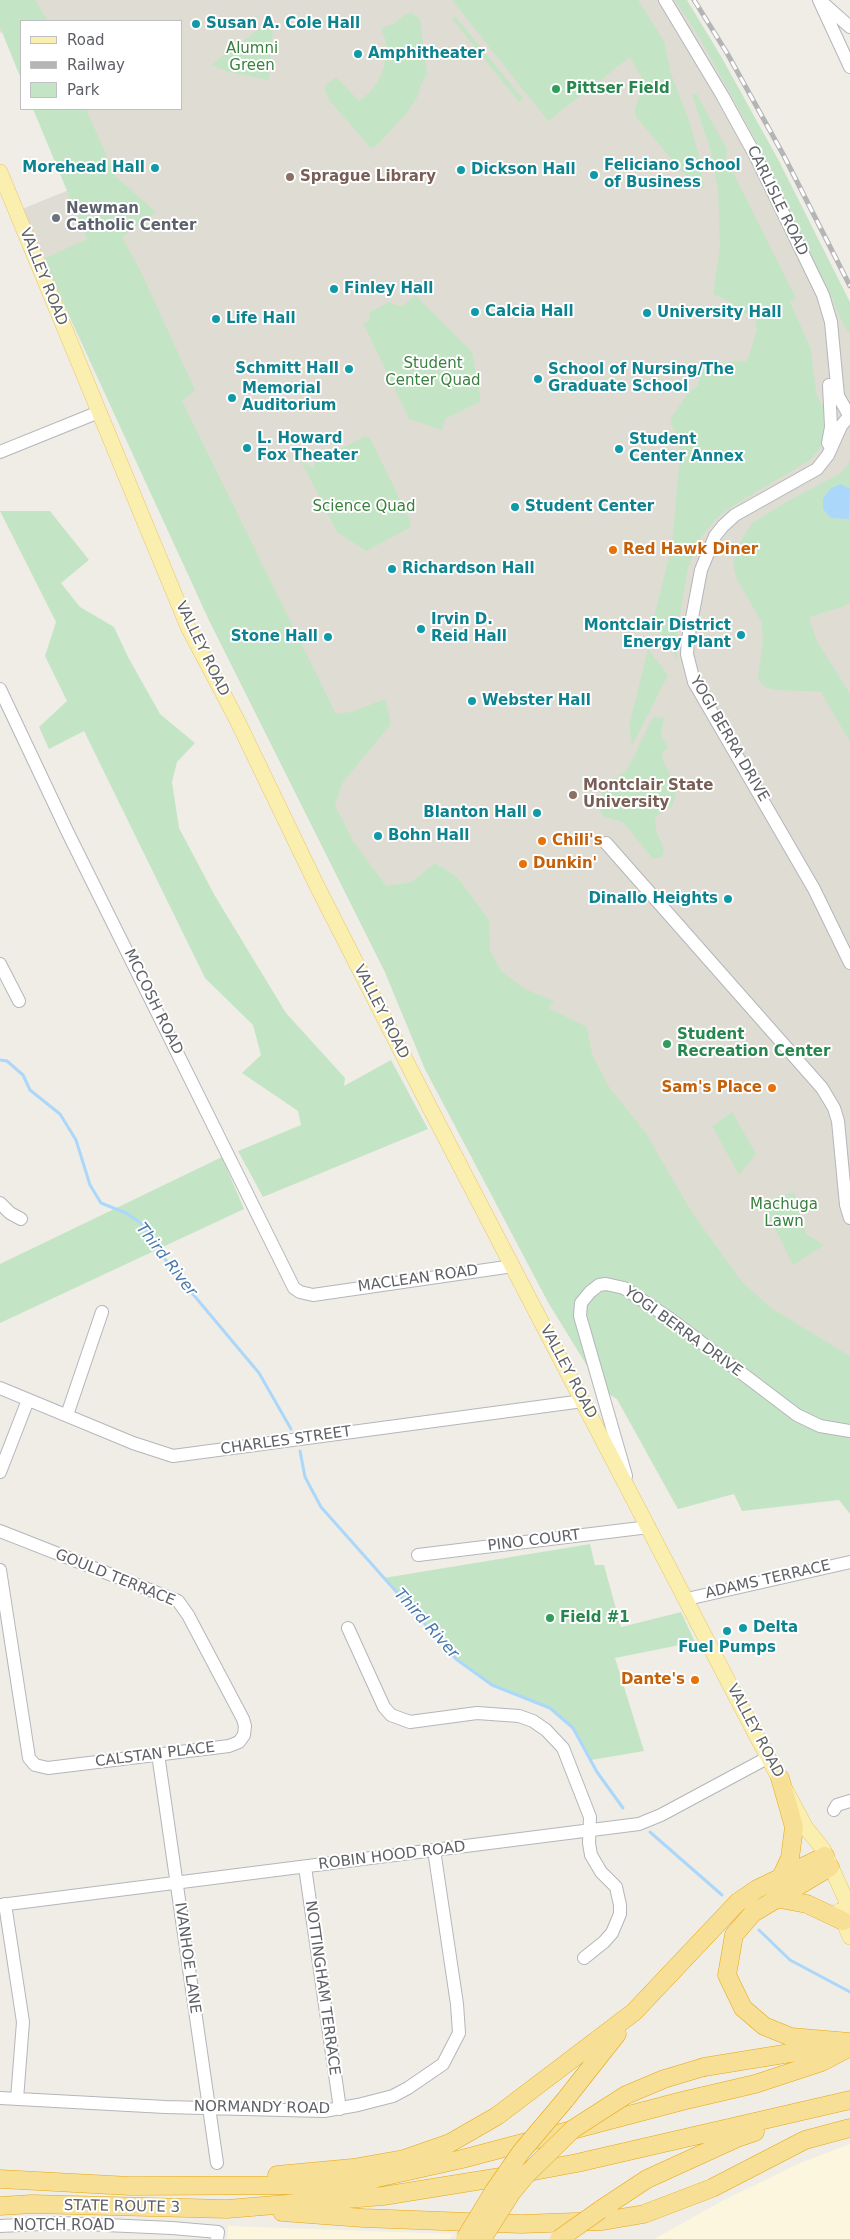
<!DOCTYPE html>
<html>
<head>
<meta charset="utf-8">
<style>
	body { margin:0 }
	#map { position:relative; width:850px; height:2239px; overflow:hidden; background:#efede6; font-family:"DejaVu Sans",sans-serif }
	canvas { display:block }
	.legend { position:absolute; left:20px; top:20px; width:162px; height:90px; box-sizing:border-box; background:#fff; border:1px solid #bfc0c2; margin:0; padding:6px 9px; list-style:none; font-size:15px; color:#5e6166 }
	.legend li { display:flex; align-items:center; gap:10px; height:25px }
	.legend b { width:25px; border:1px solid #bfc0c2 }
</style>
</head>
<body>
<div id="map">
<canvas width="850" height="2239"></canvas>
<ul class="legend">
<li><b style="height:6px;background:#fbefb0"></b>Road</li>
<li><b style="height:6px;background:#b4b5b6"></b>Railway</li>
<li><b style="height:14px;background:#c4e5c5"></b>Park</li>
</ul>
</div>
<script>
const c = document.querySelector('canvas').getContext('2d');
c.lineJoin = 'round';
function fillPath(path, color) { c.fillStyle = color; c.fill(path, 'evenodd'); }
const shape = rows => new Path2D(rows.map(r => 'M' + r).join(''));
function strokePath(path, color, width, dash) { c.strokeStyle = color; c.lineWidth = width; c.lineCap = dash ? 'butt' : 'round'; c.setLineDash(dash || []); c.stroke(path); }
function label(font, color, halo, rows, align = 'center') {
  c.font = font + ' "DejaVu Sans",sans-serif'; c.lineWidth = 4; c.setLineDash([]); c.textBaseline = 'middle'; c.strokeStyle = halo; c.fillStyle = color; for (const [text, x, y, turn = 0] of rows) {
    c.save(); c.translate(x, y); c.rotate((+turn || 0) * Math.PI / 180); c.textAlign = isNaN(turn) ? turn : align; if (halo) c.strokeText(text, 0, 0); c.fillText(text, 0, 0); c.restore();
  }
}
fillPath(shape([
	[850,2144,850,2239,654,2239,724,2200,800,2163],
	[228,2226,453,2234,450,2239,227,2239]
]), '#fcf6de');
fillPath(shape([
	[0,0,680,0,747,111,850,316,850,1455,678,1509,617,1399,602,1390,548,1302,425,1069,385,972,208,618,22,209,91,181,61,109,181,109,181,21,21,21,0,33]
]), '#dfdcd4');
fillPath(shape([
	[0,0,35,0,48,21,21,21,21,79,0,27],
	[452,0,638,0,664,41,671,74,690,123,700,160,704,188,696,188,636,117,635,109,644,82,630,57,548,121],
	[675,0,687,0,722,58,779,161,850,302,850,335,841,320,832,298,789,207,752,133,699,37],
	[412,13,420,19,427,73,420,87,418,96,405,115,376,146,371,148,329,100,324,87,336,77,359,101,369,93,377,83,384,68,386,42,381,28,393,24,406,14],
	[455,16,523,99,519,102,452,19],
	[267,23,273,31,269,80,228,72,211,65],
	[696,93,727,149,726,158,796,298,790,302,811,349,816,392,821,404,824,406,823,435,820,448,810,460,731,507,718,517,701,537,688,568,678,627,677,659,653,621,672,545,680,452,676,433,671,424,671,418,687,395,698,385,702,367,718,363,747,361,757,330,755,318,738,310,730,302,713,294,720,245,718,190,711,152,692,95],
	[33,109,86,109,116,177,156,212,122,237,143,276,195,390,182,401,336,714,351,712,385,699,391,724,343,782,335,805,353,841,386,886,412,882,435,863,457,877,489,920,490,950,501,971,525,989,554,1001,548,1008,587,1027,592,1054,609,1087,645,1132,693,1214,742,1282,771,1308,850,1356,850,1514,839,1500,742,1511,734,1494,678,1509,617,1399,602,1390,548,1302,425,1069,385,972,208,618,43,259,87,239],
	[415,295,472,352,481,401,445,419,442,430,409,419,363,323,369,321,370,312,389,302,402,307],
	[365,436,370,438,411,522,409,528,366,551,337,532,301,461,314,468,315,462],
	[850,461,850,602,842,607,809,617,817,641,850,694,850,742,821,692,777,690,766,688,758,680,763,638,761,621,736,577,733,564,738,546,752,523,788,501,841,473],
	[0,511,50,511,89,560,61,583,80,607,114,627,128,657,160,714,195,743,177,762,172,782,179,828,215,896,286,1013,345,1078,344,1086,391,1060,428,1129,263,1197,238,1151,301,1125,298,1111,242,1073,261,1055,253,1025,205,978,84,731,49,749,39,727,67,701,45,656,56,622],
	[648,649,668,675,632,746,629,726],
	[653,717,664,718,661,735,668,748,662,753,663,761,669,771,676,795,672,806,655,817,656,830,664,850,662,857,653,859,623,822,602,816,599,807,603,791,614,779,627,770],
	[732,1112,756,1154,739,1175,712,1126],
	[222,1157,244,1209,0,1323,0,1264],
	[794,1192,806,1234,824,1245,793,1265,762,1202],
	[590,1544,595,1565,604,1565,621,1627,681,1612,695,1642,615,1658,644,1751,591,1760,573,1728,550,1708,492,1685,456,1659,384,1578]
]), '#c4e5c5');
fillPath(shape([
	[841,484,850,489,849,519,831,518,823,509,823,498,831,488]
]), '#abd7fa');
strokePath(shape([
	[0,1060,7,1061,23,1075,30,1090,60,1114,76,1140,90,1185,101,1203,126,1213,141,1223,171,1268,259,1373,291,1429],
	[300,1451,305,1477,321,1507,456,1659,492,1685,550,1708,573,1728,597,1772,623,1808],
	[650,1832,722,1895],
	[759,1930,790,1960,850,1992]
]), '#abd7fa', 3);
const minor = shape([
	[665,0,722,95,755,155,823,295,831,322,838,396,849,415],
	[819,0,850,67],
	[824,4,850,27],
	[850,415,841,426,828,455,817,469,735,515,723,526,715,536,701,570,688,639,687,654,694,682,814,889,850,963],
	[828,443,831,427,829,385],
	[0,452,99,412],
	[0,689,68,833,294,1288,300,1292,313,1295,513,1266],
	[606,843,822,1088,834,1108,838,1121,846,1205,850,1218],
	[0,964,19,1001],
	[0,1203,10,1213,21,1219],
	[0,1388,133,1443,173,1456,583,1401],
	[67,1415,102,1312],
	[0,1472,28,1400],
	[626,1476,580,1316,581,1303,590,1292,599,1285,606,1284,624,1288,669,1318,797,1415,820,1426,850,1431],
	[0,1531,178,1601,188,1615,243,1719,245,1726,244,1735,239,1742,229,1746,48,1768,35,1765,29,1758,0,1570],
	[418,1555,649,1527],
	[687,1599,850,1562],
	[348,1628,384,1707,391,1715,410,1722,477,1713,519,1716,533,1721,546,1730,563,1748,590,1817,589,1843,591,1855,601,1872,616,1887,620,1905,620,1914,612,1933,604,1942,584,1958],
	[158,1754,217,2163],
	[834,1810,837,1805,850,1801],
	[305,1867,340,2109],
	[5,1904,23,2022,17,2099],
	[0,1905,639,1824,661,1815,769,1757],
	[0,2098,165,2107,324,2111,358,2105,393,2096,408,2088,443,2064,459,2033,457,2004,434,1850],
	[0,2226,61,2223,172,2228,218,2232,217,2239]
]);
const major = shape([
	[0,172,188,627,237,720,317,886,429,1106,755,1733,806,1828,823,1849,850,1909],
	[839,1911,850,1937]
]);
const highway = shape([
	[780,1778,794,1827,790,1858,781,1877],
	[830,1867,753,1913,734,1935,727,1975,743,2008,764,2026,791,2037,850,2042],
	[775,1898,807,1904,843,1921],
	[704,2067,827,2047],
	[565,2100,617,2034],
	[277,2175,353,2168,404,2159,450,2143,497,2116,634,2012,738,1902,757,1889,825,1856],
	[0,2179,130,2186,315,2185,359,2182,462,2159,682,2101,755,2084,822,2062,850,2047],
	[0,2206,32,2204,227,2209,383,2196,507,2176,577,2163,850,2100],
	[600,2210,647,2179,737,2138,755,2132],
	[282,2212,363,2218,521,2224,603,2221,644,2214,712,2188,805,2140,850,2128]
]);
strokePath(minor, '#b3b6ba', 14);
strokePath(major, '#eac665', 16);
strokePath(highway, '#e8a60d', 19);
strokePath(minor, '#fff', 12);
strokePath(major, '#fbefb0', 15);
strokePath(highway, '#f7df95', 18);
const rail = shape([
	[694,0,727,53,784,156,850,286]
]);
strokePath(rail, '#b4b5b6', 5);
strokePath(rail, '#fff', 3, [9]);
const highwayBridge = shape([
	[465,2239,494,2191,521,2152,565,2100],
	[482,2239,512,2192,526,2175,573,2129,626,2095,664,2079,704,2067],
	[559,2239,600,2210]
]);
strokePath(highwayBridge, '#e8a60d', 19, []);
strokePath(highwayBridge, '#f7df95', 18);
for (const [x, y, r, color] of [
	[196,24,5,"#0f9aa8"],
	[358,54,5,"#0f9aa8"],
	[556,89,5,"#2e9e5b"],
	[155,168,5,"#0f9aa8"],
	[461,170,5,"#0f9aa8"],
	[594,175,5,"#0f9aa8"],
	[290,177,5,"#8d6e63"],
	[56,218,5,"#6b7280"],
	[334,289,5,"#0f9aa8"],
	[475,312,5,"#0f9aa8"],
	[647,313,5,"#0f9aa8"],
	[216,319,5,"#0f9aa8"],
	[349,369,5,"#0f9aa8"],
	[538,379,5,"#0f9aa8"],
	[232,398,5,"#0f9aa8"],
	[247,448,5,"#0f9aa8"],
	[619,449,5,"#0f9aa8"],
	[515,507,5,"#0f9aa8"],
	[613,550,5,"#e8710a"],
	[392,569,5,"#0f9aa8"],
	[421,629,5,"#0f9aa8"],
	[741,635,5,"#0f9aa8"],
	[328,637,5,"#0f9aa8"],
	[472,701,5,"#0f9aa8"],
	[573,795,5,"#8d6e63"],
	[537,813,5,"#0f9aa8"],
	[378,836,5,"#0f9aa8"],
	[542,841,5,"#e8710a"],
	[523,864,5,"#e8710a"],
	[728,899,5,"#0f9aa8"],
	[667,1044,5,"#2e9e5b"],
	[772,1088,5,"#e8710a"],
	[550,1618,5,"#2e9e5b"],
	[743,1628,5,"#0f9aa8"],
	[727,1631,5,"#0f9aa8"],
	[695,1680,5,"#e8710a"]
]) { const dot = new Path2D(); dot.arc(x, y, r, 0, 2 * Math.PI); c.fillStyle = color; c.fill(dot); strokePath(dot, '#fff', 2); }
label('bold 15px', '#0d838f', '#fff', [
	["Susan A. Cole Hall",206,24],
	["Amphitheater",368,54],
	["Feliciano School",604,166],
	["of Business",604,183],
	["Morehead Hall",145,168,"right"],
	["Dickson Hall",471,170],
	["Finley Hall",344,289],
	["Calcia Hall",485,312],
	["University Hall",657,313],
	["Life Hall",226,319],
	["Schmitt Hall",339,369,"right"],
	["School of Nursing/The",548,370],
	["Graduate School",548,387],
	["Memorial",242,389],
	["Auditorium",242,406],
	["L. Howard",257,439],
	["Fox Theater",257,456],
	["Student",629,440],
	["Center Annex",629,457],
	["Student Center",525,507],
	["Richardson Hall",402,569],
	["Irvin D.",431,620],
	["Reid Hall",431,637],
	["Montclair District",731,626,"right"],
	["Energy Plant",731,643,"right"],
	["Stone Hall",318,637,"right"],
	["Webster Hall",482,701],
	["Blanton Hall",527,813,"right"],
	["Bohn Hall",388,836],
	["Dinallo Heights",718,899,"right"],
	["Delta",753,1628],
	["Fuel Pumps",727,1648,"center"]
], 'left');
label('15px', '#39813e', '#fff', [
	["Alumni",252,49],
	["Green",252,66],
	["Student",433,364],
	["Center Quad",433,381],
	["Science Quad",364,507],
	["Machuga",784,1205],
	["Lawn",784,1222]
]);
label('bold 15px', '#27864d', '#fff', [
	["Pittser Field",566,89],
	["Student",677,1035],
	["Recreation Center",677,1052],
	["Field #1",560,1618]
], 'left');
label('bold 15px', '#785e54', '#fff', [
	["Sprague Library",300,177],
	["Montclair State",583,786],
	["University",583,803]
], 'left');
label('15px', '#5e6166', '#fff', [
	["CARLISLE ROAD",777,201,64],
	["VALLEY ROAD",43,277,68],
	["VALLEY ROAD",202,649,64],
	["YOGI BERRA DRIVE",729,739,60],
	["MCCOSH ROAD",153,1002,64],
	["VALLEY ROAD",381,1012,63],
	["MACLEAN ROAD",418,1279,-8],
	["YOGI BERRA DRIVE",683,1332,36],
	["VALLEY ROAD",568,1372,62],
	["CHARLES STREET",286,1441,-8],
	["PINO COURT",534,1541,-7],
	["GOULD TERRACE",115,1578,22],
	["ADAMS TERRACE",768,1580,-13],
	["VALLEY ROAD",755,1731,62],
	["CALSTAN PLACE",155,1755,-7],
	["ROBIN HOOD ROAD",392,1856,-7],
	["IVANHOE LANE",187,1958,82],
	["NOTTINGHAM TERRACE",322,1988,82],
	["NORMANDY ROAD",262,2108,1],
	["STATE ROUTE 3",122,2207,1],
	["NOTCH ROAD",64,2226]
]);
label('bold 15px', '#5b616d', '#fff', [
	["Newman",66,209],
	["Catholic Center",66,226]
], 'left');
label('bold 15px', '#c56008', '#fff', [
	["Red Hawk Diner",623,550],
	["Chili's",552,841],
	["Dunkin'",533,864],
	["Sam's Place",762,1088,"right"],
	["Dante's",685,1680,"right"]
], 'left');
label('italic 16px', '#4878ad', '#fff', [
	["Third River",166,1260,52],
	["Third River",426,1624,48]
]);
</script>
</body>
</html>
